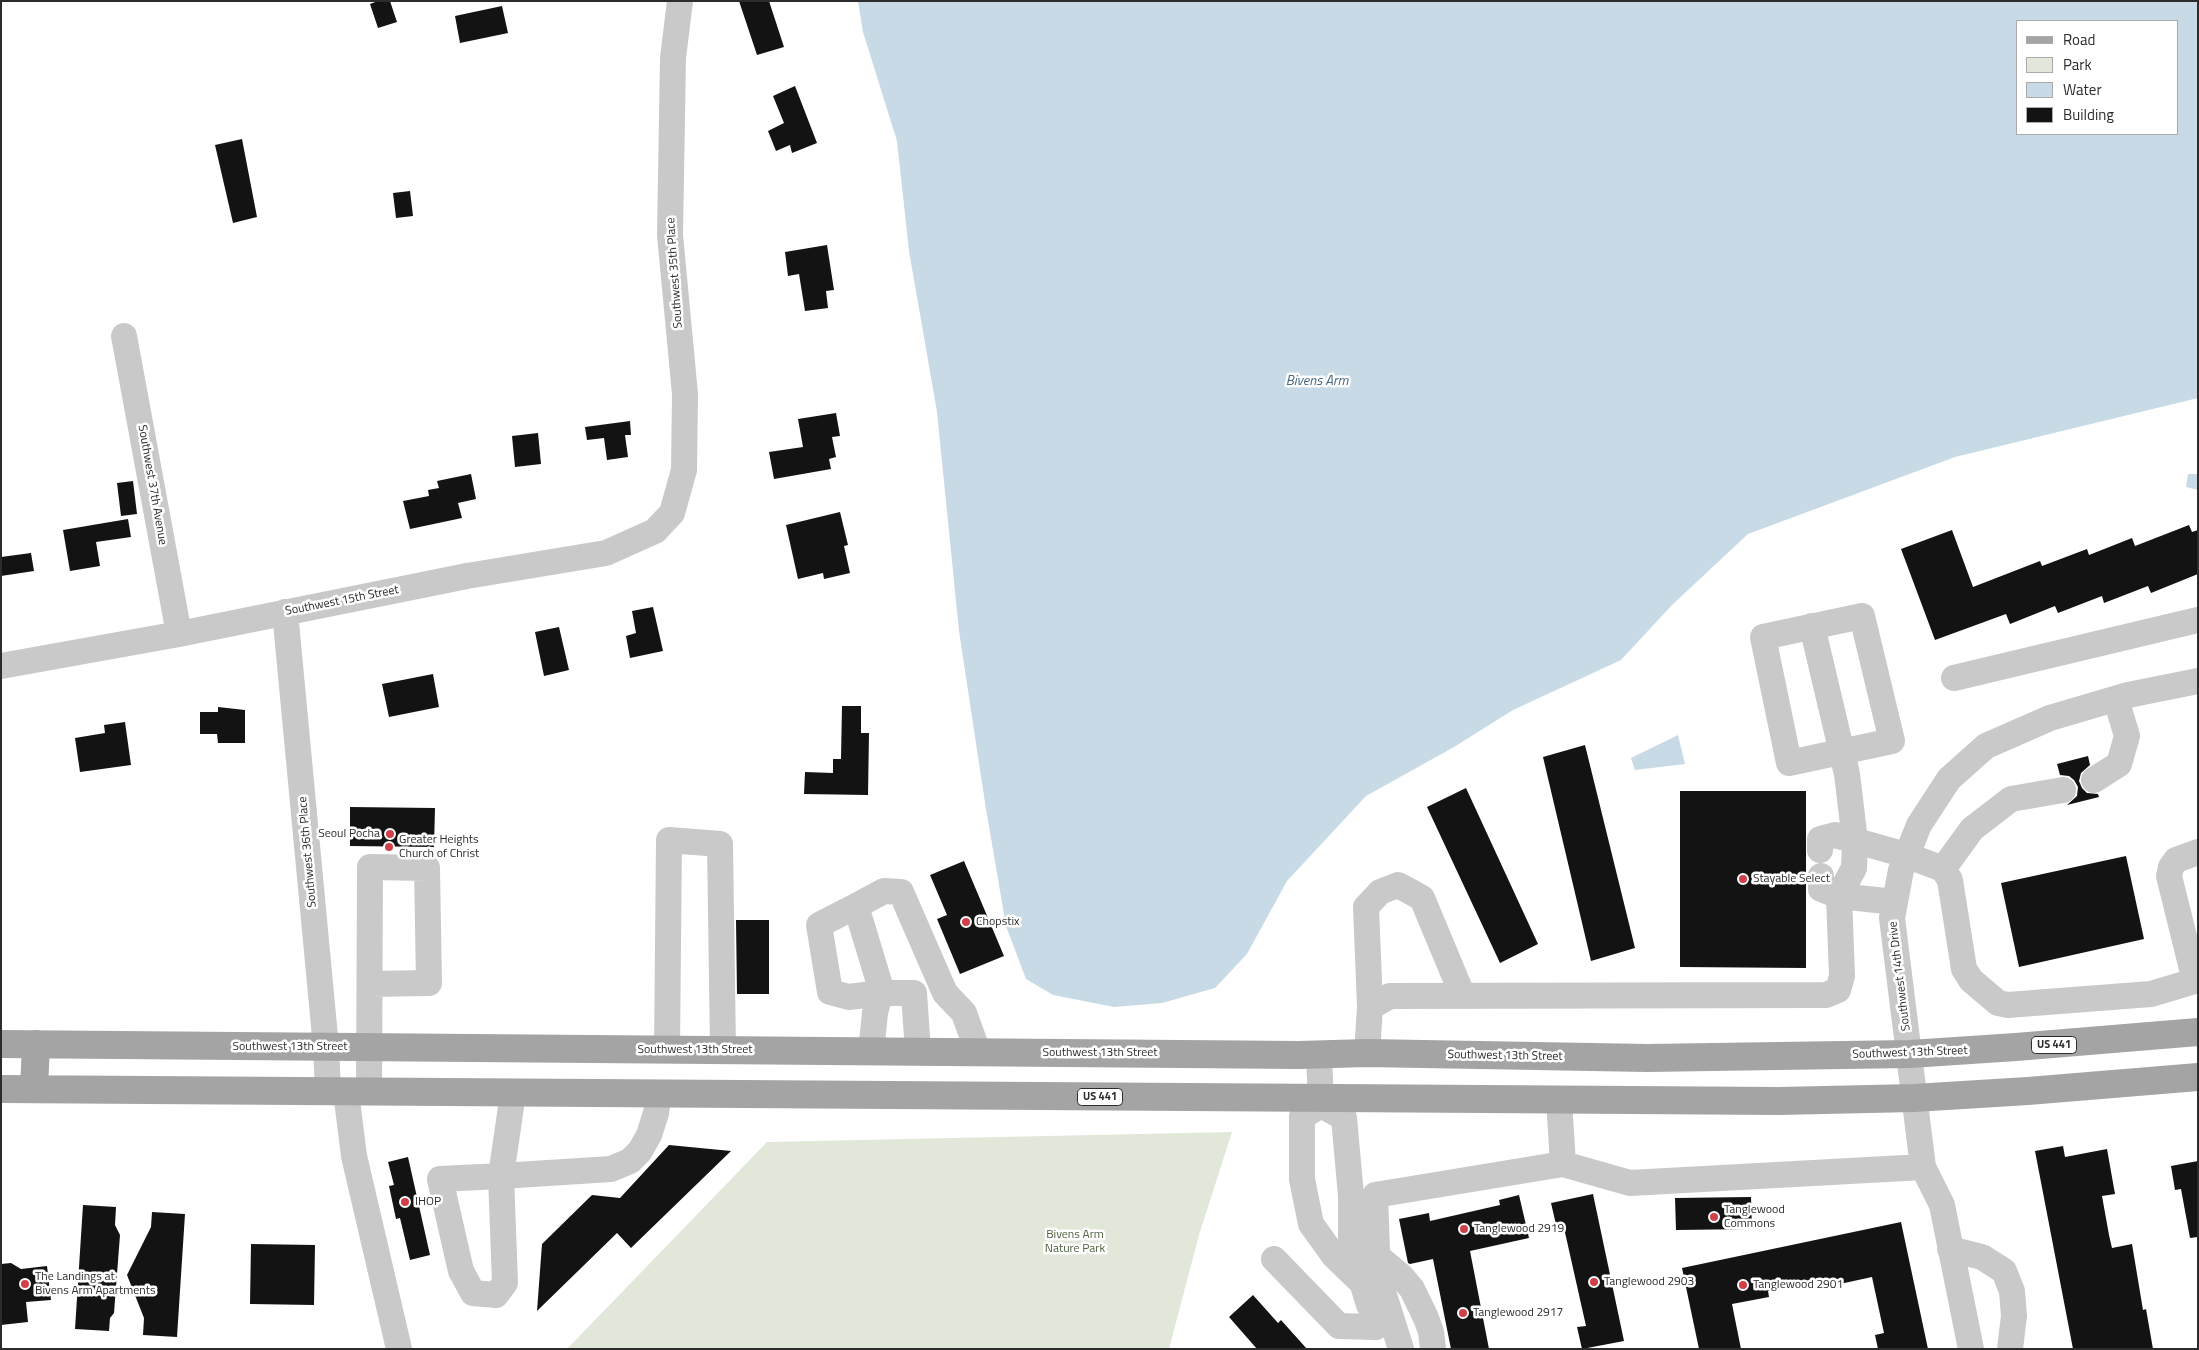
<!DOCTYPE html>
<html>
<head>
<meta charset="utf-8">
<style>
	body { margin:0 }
	#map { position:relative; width:2199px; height:1350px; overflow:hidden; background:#fff; font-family:"Titillium Web",sans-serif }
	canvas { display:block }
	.frame { position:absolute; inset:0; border:2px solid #2c2c2c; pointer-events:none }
	.legend { position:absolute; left:2016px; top:20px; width:162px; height:115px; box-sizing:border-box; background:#fff; border:1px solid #ababab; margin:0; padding:6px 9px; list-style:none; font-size:15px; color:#2c2c2c }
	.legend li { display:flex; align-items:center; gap:10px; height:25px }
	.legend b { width:25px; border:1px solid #ababab }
</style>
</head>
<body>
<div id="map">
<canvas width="2199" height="1350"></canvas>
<div class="frame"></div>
<ul class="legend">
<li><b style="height:6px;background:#a4a4a4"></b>Road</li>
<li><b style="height:14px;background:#e1e8da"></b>Park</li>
<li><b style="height:14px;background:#c8dae6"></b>Water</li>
<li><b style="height:14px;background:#131313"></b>Building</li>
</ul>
</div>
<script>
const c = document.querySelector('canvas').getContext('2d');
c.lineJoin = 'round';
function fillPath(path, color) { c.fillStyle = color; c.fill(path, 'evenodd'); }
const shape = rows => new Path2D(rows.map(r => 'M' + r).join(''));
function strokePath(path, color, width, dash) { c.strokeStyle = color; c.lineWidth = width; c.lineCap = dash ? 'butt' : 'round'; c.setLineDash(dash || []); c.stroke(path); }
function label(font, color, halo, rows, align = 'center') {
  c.font = font + ' "Titillium Web",sans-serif'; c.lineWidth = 5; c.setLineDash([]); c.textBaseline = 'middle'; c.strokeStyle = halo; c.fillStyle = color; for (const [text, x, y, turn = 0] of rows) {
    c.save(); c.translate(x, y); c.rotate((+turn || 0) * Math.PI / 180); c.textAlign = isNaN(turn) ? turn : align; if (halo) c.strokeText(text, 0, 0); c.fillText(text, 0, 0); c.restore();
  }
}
fillPath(shape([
	[1232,1132,1199,1235,1169,1349,567,1349,767,1142]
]), '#e1e8da');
fillPath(shape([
	[858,1,2198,1,2198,398,1955,457,1748,534,1672,605,1621,660,1513,710,1454,747,1366,796,1287,881,1247,954,1215,988,1162,1003,1114,1007,1053,995,1026,979,1006,926,985,803,959,631,937,412,909,251,897,141,863,32],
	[2018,21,2178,21,2178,134,2018,134],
	[2188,474,2198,474,2198,490,2186,487],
	[1678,735,1685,764,1635,770,1631,758]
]), '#c8dae6');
fillPath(shape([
	[378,1,390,1,397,22,378,28,370,4],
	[739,1,769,1,784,47,757,55],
	[502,6,508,33,460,43,455,16],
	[795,86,817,143,792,153,790,145,776,151,768,131,784,123,773,96],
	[242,139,257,217,233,223,215,145],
	[410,191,413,216,396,218,393,193],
	[827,245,834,290,826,291,828,308,805,311,799,274,788,276,785,252],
	[836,413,840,436,832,437,836,457,829,459,831,469,774,479,769,452,803,447,798,419],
	[630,421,631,435,625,435,628,457,607,460,604,438,587,440,585,427],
	[538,433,541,464,515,467,512,436],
	[471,474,476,499,458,503,462,518,410,529,403,501,429,496,428,490,439,488,437,481],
	[133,481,137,514,121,516,117,483],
	[840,512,848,545,844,546,850,573,824,579,823,573,798,579,786,525],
	[128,519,131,537,96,542,100,566,70,571,63,530],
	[2189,525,2192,532,2198,530,2198,574,2151,593,2148,586,2104,603,2102,596,2058,613,2055,606,2010,624,2006,614,1935,640,1901,549,1952,530,1973,587,2040,561,2042,566,2087,549,2089,555,2132,538,2135,546],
	[31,553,34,571,1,576,1,557],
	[653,607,663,651,630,658,626,636,636,633,632,611],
	[559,627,569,670,544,676,535,632],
	[433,674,439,707,389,717,382,684],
	[842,706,861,706,861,733,869,733,868,795,804,794,805,772,833,773,833,759,841,759],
	[218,707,245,710,245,743,218,743,217,734,200,734,200,712,218,712],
	[125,722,131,765,80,772,75,738,105,733,104,725],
	[1585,745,1635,948,1591,961,1543,757],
	[2088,756,2090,765,2081,773,2079,781,2082,788,2087,793,2098,794,2099,797,2067,805,2077,796,2078,787,2074,780,2069,776,2060,775,2057,764],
	[1466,788,1538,944,1500,963,1427,807],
	[1680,791,1806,791,1806,968,1680,967],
	[350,807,435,808,434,847,350,846],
	[2126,856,2144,939,2019,967,2001,883],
	[964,861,1004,956,960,974,937,919,947,915,930,875],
	[736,920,769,920,769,994,737,994],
	[669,1145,731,1151,631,1248,617,1233,537,1311,542,1244,592,1195,620,1198],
	[2063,1146,2065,1157,2107,1149,2115,1194,2102,1196,2109,1235,2112,1248,2132,1244,2143,1310,2146,1309,2153,1349,2073,1349,2035,1151],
	[408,1157,430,1255,410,1260,400,1218,396,1219,389,1186,394,1185,388,1162],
	[2198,1161,2198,1237,2190,1238,2181,1189,2175,1190,2171,1166],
	[1593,1194,1624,1341,1582,1349,1577,1327,1586,1326,1564,1228,1557,1229,1551,1203],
	[1519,1195,1529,1238,1470,1251,1489,1349,1451,1349,1433,1259,1410,1264,1408,1263,1399,1219,1429,1213,1430,1221,1500,1205,1499,1200],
	[1751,1197,1752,1229,1676,1230,1675,1198],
	[83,1205,116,1207,115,1225,120,1235,114,1313,110,1318,109,1331,75,1329],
	[152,1212,185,1214,177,1337,143,1335,144,1318,127,1275,151,1227],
	[1901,1222,1928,1349,1878,1349,1875,1335,1884,1333,1872,1277,1826,1287,1825,1280,1768,1291,1769,1297,1732,1304,1741,1349,1699,1349,1682,1268],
	[251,1244,315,1245,314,1305,250,1304],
	[11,1263,21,1269,47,1266,51,1300,26,1302,28,1322,1,1325,1,1264],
	[1253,1295,1278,1323,1281,1320,1307,1349,1257,1349,1229,1317]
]), '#131313');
strokePath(shape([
	[124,336,179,634],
	[285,612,326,1047,328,1091],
	[1862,616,1892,741,1789,763,1763,637,1862,616],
	[1,666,179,634,467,576,606,553,655,531,672,513,684,470,685,394,670,235,673,58,680,1],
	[1954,678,2198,620],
	[2094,780,2119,764,2127,736,2116,699],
	[1820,850,1820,839,1835,835,1906,855,1943,869,1950,880,1964,969,1971,980,1998,1003,2008,1005,2151,994,2198,980],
	[1943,869,1972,829,2011,799,2063,790],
	[1821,876,1821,889,1839,896,1895,902],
	[856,906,879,982,880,993,849,997,830,992,819,925,856,906,884,891,901,892,945,993,964,1013,978,1052],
	[2195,981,2169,876,2171,867,2176,860,2198,852],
	[1370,1007,1366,907,1380,892,1398,885,1422,898,1462,994],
	[667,1050,669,840,720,844,723,1050],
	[871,1052,875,1013,880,993,914,993,918,1052],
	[1367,1053,1370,1007,1390,996,1826,995,1838,990,1842,976,1839,896,1854,868,1855,841,1847,774,1812,626],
	[1319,1055,1321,1105],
	[346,1092,354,1156,399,1349],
	[369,1092,370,867,427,868,429,983,370,984],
	[513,1093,501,1176,505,1283,496,1295,473,1293,461,1271,440,1179,501,1176,611,1169,630,1161,640,1151,649,1135,656,1113,659,1094],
	[1559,1100,1563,1164],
	[1321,1105,1344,1118,1351,1196,1351,1245,1369,1305],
	[1321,1105,1302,1117,1302,1179,1311,1224,1334,1256,1361,1282],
	[1923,1167,1892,918,1901,870,1919,825,1949,779,1986,746,2050,718,2128,695,2198,681],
	[1950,1249,1982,1257,2004,1271,2012,1291,2014,1316,2010,1349],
	[1377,1256,1401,1276,1412,1289,1426,1318,1431,1332,1433,1349],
	[1274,1259,1339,1326,1376,1327],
	[1401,1349,1378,1276,1375,1195,1563,1164,1630,1183,1923,1167,1942,1205,1971,1349]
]), '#c9c9c9', 26);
strokePath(shape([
	[1,1044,1299,1055,1367,1053,1647,1058,1910,1054,2016,1047,2198,1032],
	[1,1089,1779,1101,1914,1098,2028,1091,2198,1077],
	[34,1089,36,1044]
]), '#a4a4a4', 28);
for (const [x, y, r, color] of [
	[390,834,5,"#d04049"],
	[389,847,5,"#d04049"],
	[1743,879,5,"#d04049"],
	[966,922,5,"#d04049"],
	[405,1202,5,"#d04049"],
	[1714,1217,5,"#d04049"],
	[1464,1229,5,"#d04049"],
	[1594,1282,5,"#d04049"],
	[25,1284,5,"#d04049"],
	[1743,1285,5,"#d04049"],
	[1463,1313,5,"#d04049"]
]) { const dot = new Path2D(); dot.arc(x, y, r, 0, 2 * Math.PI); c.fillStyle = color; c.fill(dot); strokePath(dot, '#fff', 2); }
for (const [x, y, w] of [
	[2054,1045,45],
	[1100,1097,45]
]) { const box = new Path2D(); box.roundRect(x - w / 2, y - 8.5, w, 17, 4); c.fillStyle = '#fff'; c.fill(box); strokePath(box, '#2c2c2c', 1); }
label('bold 11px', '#2c2c2c', null, [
	["US 441",2054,1045],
	["US 441",1100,1097]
]);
label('12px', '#2c2c2c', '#fff', [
	["Southwest 35th Place",675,273,-94],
	["Southwest 37th Avenue",152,485,80],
	["Southwest 15th Street",342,601,-11],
	["Southwest 36th Place",308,852,-95],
	["Southwest 14th Drive",1900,976,-97],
	["Southwest 13th Street",290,1047],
	["Southwest 13th Street",695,1050],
	["Southwest 13th Street",1100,1053],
	["Southwest 13th Street",1910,1053,-2],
	["Southwest 13th Street",1505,1056,1]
]);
label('12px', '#2c2c2c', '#fff', [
	["Seoul Pocha",380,834,"right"],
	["Greater Heights",399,840],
	["Church of Christ",399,854],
	["Stayable Select",1753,879],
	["Chopstix",976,922],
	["IHOP",415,1202],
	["Tanglewood",1724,1210],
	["Commons",1724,1224],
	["Tanglewood 2919",1474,1229],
	["The Landings at",35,1277],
	["Bivens Arm Apartments",35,1291],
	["Tanglewood 2903",1604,1282],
	["Tanglewood 2901",1753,1285],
	["Tanglewood 2917",1473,1313]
], 'left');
label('12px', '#4e623f', '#fff', [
	["Bivens Arm",1075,1235],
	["Nature Park",1075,1249]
]);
label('italic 14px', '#446a84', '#fff', [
	["Bivens Arm",1317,382]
]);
</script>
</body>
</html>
